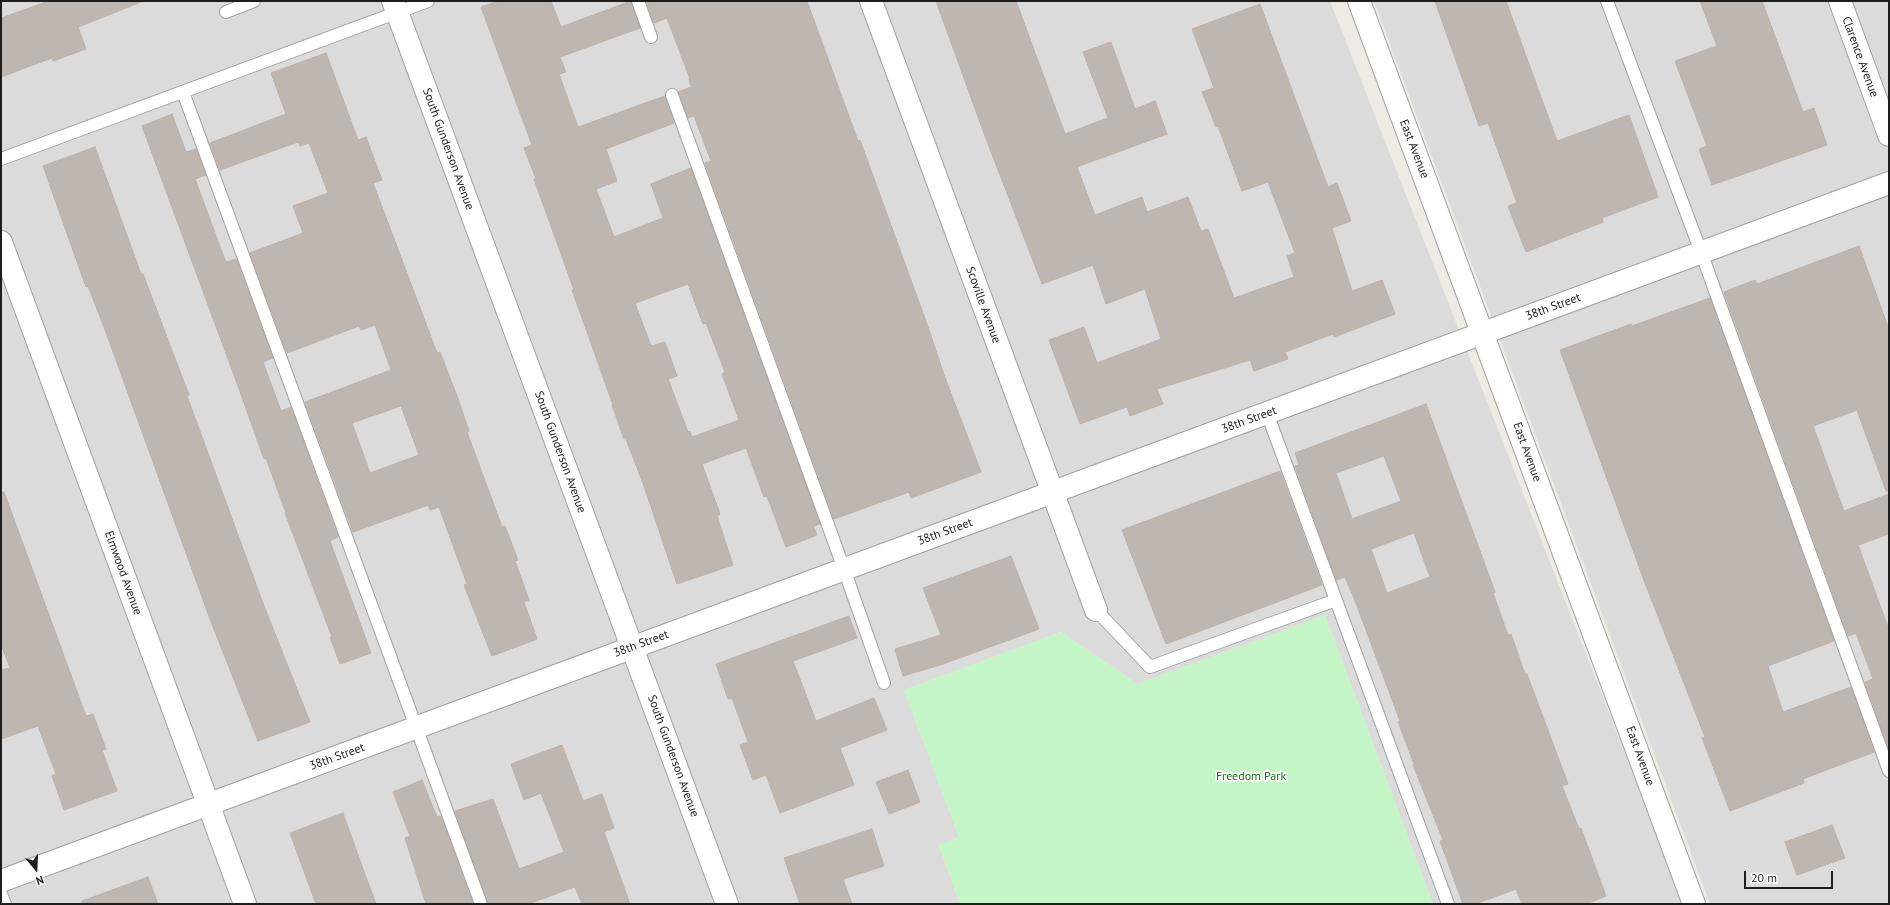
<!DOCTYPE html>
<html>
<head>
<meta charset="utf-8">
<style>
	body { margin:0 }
	#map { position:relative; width:1890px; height:905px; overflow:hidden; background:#eeeae4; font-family:"PT Sans",sans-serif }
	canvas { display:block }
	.frame { position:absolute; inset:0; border:2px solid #1e1e1e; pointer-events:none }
	.north { position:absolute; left:16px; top:849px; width:40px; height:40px; -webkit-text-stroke:3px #fff; paint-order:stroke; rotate:161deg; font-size:11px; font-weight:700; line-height:16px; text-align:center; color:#1e1e1e }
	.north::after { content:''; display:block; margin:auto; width:14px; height:18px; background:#1e1e1e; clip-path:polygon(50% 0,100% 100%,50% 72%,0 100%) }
	.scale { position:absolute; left:1744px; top:871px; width:89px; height:18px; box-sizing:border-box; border:2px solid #1e1e1e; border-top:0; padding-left:5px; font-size:12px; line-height:14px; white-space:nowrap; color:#1e1e1e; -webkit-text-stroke:3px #fff; paint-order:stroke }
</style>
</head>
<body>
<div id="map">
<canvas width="1890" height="905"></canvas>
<div class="frame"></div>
<div class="north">N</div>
<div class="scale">20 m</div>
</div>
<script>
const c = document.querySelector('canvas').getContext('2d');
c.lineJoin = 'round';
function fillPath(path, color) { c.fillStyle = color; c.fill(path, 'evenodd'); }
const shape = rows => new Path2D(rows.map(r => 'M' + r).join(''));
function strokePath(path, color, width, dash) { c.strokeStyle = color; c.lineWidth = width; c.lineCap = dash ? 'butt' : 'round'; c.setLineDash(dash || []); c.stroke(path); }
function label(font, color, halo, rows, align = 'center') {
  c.font = font + ' "PT Sans",sans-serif'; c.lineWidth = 3.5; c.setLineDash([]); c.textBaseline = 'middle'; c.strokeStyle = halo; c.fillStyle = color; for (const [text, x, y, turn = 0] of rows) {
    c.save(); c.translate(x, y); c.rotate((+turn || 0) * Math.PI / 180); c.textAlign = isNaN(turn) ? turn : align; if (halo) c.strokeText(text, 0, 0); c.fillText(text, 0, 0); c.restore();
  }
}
fillPath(shape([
	[1,1,1330,1,1684,904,1433,904,1325,615,1138,684,1061,632,904,690,959,837,939,846,960,904,1,904],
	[1374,1,1889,1,1889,904,1710,904]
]), '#dcdbdb');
fillPath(shape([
	[1325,615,1433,904,960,904,939,845,959,837,904,690,1061,632,1138,684]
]), '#c4f5c7');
const building = shape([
	[49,1,141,1,141,2,78,27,86,49,53,61,52,58,1,77,1,18,49,1],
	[499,1,551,1,561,27,631,1,640,28,560,57,566,72,559,74,578,127,665,96,674,123,606,149,617,181,596,189,614,237,663,218,651,184,691,168,820,524,813,526,817,535,786,547,767,496,764,497,746,448,702,464,720,514,717,516,733,565,677,584,644,486,626,439,624,439,612,405,613,405,586,329,572,290,574,290,534,179,536,179,524,148,532,145,481,7,499,1],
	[688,284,703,324,706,323,725,372,722,374,739,420,692,437,690,431,688,432,668,379,677,376,665,342,651,346,635,303,688,284],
	[646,1,807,1,858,141,860,140,928,327,944,375,981,472,911,498,909,492,834,519,705,163,711,161,694,116,688,118,678,92,691,87,689,79,690,79,667,18,654,23,646,1],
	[936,1,1016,1,1065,134,1108,118,1083,52,1111,42,1135,109,1155,101,1167,134,1077,167,1095,215,1142,197,1147,212,1188,197,1201,231,1208,229,1234,298,1294,277,1287,256,1295,253,1268,182,1242,191,1218,126,1216,127,1202,92,1214,88,1192,29,1260,4,1328,187,1337,183,1351,221,1332,228,1352,291,1382,280,1395,314,1334,337,1333,334,1285,352,1288,359,1254,371,1250,360,1157,389,1163,404,1130,416,1127,407,1080,424,1049,340,1084,327,1097,363,1161,339,1145,289,1106,304,1093,265,1042,284,985,136,936,1],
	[1435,1,1506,1,1557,141,1629,115,1658,197,1602,218,1603,222,1526,252,1508,206,1517,203,1488,123,1479,126,1435,1],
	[1700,1,1762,1,1803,112,1814,108,1827,145,1712,185,1699,149,1707,146,1675,61,1717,46,1700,1],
	[326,53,358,140,366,137,382,180,373,183,437,353,440,352,457,396,469,431,467,432,502,527,505,526,518,560,515,561,529,600,524,602,537,639,492,656,464,585,467,584,439,507,430,510,428,505,353,532,305,402,391,370,375,325,361,330,359,326,287,353,250,253,303,233,293,206,328,193,309,143,300,146,298,142,220,170,210,143,286,114,271,73,326,53],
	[401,406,419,455,370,473,352,423,401,406],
	[172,114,186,152,196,149,206,175,195,179,225,260,227,262,236,259,273,358,263,362,281,411,291,407,338,537,330,541,371,653,340,664,330,637,332,637,285,513,286,513,266,458,264,459,238,386,142,126,172,114],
	[95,147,141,274,143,274,176,361,189,395,187,396,264,606,310,722,258,741,210,619,104,327,88,286,86,287,43,166,95,147],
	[1859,246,1889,330,1889,491,1886,491,1857,410,1813,426,1844,511,1889,494,1889,534,1858,545,1889,630,1888,747,1865,682,1873,679,1856,633,1848,636,1724,292,1755,280,1757,284,1859,246],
	[1710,298,1834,641,1768,666,1783,712,1851,687,1874,752,1803,779,1804,783,1730,811,1702,738,1705,737,1645,583,1560,350,1631,324,1632,326,1710,298],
	[1426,404,1495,592,1493,593,1508,635,1511,634,1525,674,1527,674,1568,784,1562,786,1579,829,1581,828,1606,896,1586,904,1522,904,1516,889,1475,904,1463,904,1440,841,1443,840,1413,765,1414,764,1398,722,1400,721,1354,598,1345,577,1336,580,1295,466,1299,465,1295,453,1426,404],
	[1384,456,1401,501,1352,519,1336,473,1384,456],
	[1414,533,1430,577,1387,593,1371,549,1414,533],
	[1280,471,1322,585,1166,644,1122,530,1280,471],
	[1,492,4,492,86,716,93,714,106,749,102,750,117,791,64,810,52,776,56,774,38,726,1,739,1,670,10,668,1,644,1,492],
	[1011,556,1039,629,943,664,903,676,895,649,941,635,923,588,1011,556],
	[849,616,857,638,793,661,816,721,874,698,887,730,840,748,854,785,780,813,766,775,753,780,740,745,748,742,732,698,728,699,716,664,849,616],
	[562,745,583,801,602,794,614,828,604,832,630,904,582,904,575,887,528,904,488,904,455,811,493,799,519,869,564,852,541,793,524,800,511,764,562,745],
	[908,770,920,802,889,814,876,782,908,770],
	[422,780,437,817,441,816,473,904,426,904,405,838,410,836,393,792,422,780],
	[343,813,363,869,376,904,316,904,290,833,343,813],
	[1832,825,1845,858,1797,875,1785,842,1832,825],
	[872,829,884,866,843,879,852,904,800,904,784,858,872,829],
	[148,877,158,904,82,904,82,901,148,877]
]);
fillPath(building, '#beb6b1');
strokePath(building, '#beb1a8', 1);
const service = shape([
	[638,1,651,37],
	[1607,1,1701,252,1889,771],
	[226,12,254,1],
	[183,92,481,904],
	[672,95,844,569,884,683],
	[1,159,428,1],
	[1267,413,1448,904],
	[1096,610,1150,667,1336,600],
	[1,894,5,904]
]);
const minor = shape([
	[393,1,727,904],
	[871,1,1096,610],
	[1359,1,1694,904],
	[1840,1,1889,135],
	[1,242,245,904],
	[1,881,1889,183]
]);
strokePath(service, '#a2a2a2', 14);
strokePath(minor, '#a2a2a2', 24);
strokePath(service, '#fff', 12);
strokePath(minor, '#fff', 22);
label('12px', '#1e1e1e', '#fff', [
	["Clarence Avenue",1860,57,70],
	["South Gunderson Avenue",448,149,70],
	["East Avenue",1414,149,69],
	["Scoville Avenue",983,305,70],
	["38th Street",1553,307,-20],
	["38th Street",1249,420,-20],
	["South Gunderson Avenue",560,452,70],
	["East Avenue",1527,452,70],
	["38th Street",945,532,-20],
	["Elmwood Avenue",123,573,70],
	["38th Street",641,644,-20],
	["South Gunderson Avenue",673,756,70],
	["East Avenue",1640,756,70],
	["38th Street",337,757,-20]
]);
label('12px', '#137419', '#fff', [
	["Freedom Park",1251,777]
]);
</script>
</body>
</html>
